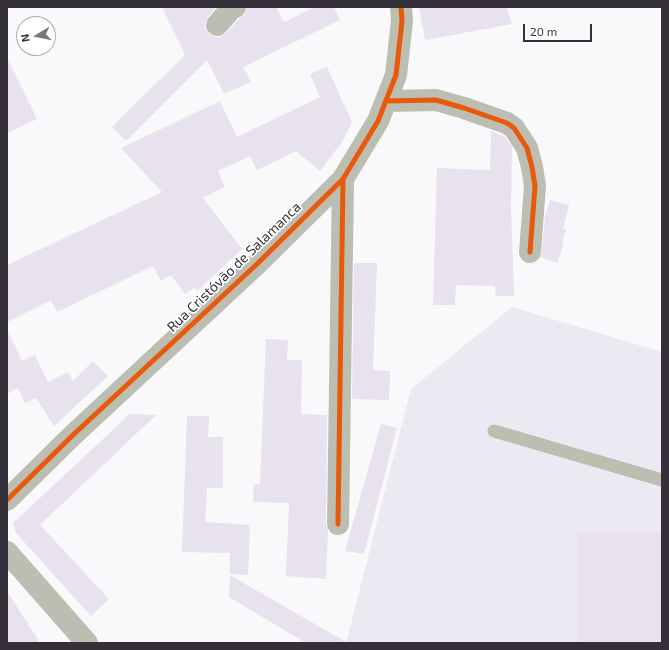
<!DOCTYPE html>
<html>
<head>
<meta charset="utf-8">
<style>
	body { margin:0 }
	#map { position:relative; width:669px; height:650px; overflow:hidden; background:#f9f8fb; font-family:"Exo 2",sans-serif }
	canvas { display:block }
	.frame { position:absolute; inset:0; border:8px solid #342f39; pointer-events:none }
	.north { position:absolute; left:16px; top:16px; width:40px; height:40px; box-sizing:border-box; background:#fff; border:1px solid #aeacb0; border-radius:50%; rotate:260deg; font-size:11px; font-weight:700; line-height:16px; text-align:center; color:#342f39 }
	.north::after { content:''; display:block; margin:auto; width:14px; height:18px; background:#79757d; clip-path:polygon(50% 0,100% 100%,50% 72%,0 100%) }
	.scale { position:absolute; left:523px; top:24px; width:69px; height:18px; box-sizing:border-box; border:2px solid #342f39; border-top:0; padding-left:5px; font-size:12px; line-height:14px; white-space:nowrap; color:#342f39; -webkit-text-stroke:3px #fff; paint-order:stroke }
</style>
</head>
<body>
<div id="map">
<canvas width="669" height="650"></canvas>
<div class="frame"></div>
<div class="north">N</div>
<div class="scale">20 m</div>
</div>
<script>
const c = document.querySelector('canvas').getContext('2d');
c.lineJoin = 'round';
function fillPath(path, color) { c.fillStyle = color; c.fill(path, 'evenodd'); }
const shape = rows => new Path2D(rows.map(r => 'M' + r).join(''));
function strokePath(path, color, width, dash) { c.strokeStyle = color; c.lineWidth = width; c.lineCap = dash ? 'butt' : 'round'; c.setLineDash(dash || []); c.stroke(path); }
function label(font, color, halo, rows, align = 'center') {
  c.font = font + ' "Exo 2",sans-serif'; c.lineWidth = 3.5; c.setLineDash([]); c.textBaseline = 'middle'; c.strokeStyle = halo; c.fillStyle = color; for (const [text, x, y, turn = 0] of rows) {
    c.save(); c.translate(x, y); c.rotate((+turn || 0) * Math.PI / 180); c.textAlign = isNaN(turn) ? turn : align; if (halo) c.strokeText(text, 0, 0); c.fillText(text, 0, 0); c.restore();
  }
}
fillPath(shape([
	[512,307,662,352,662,643,346,643,411,389]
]), '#ede9f2');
fillPath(shape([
	[162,7,216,7,208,17,205,23,205,29,209,34,215,37,221,37,226,33,239,19,245,14,247,7,276,7,284,22,315,7,334,7,340,20,243,67,251,82,224,94,207,60,126,141,112,127,185,55],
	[419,7,506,7,512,24,425,40],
	[7,58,37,119,7,133],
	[327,67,352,122,342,142,320,171,296,151,257,170,250,156,218,171,225,187,203,198,242,249,197,291,194,288,185,294,171,275,161,281,153,266,57,312,51,300,7,322,7,265,162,192,121,148,220,101,237,137,320,97,310,74],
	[491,131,505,137,512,147,511,206,514,296,496,296,495,286,456,285,455,305,433,305,437,168,490,170],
	[550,200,569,205,563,229,566,229,562,243,564,244,557,263,541,257,545,217],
	[354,263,377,263,373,370,390,371,389,400,352,399],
	[7,330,22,361,35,355,48,382,68,372,73,381,93,361,108,376,54,426,36,398,25,403,18,388,7,394],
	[266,339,288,340,287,360,302,360,301,414,327,415,326,524,328,531,326,579,286,576,289,503,253,502,254,484,260,484],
	[130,414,156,415,40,525,109,599,91,616,16,533,13,523],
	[187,416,209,416,208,437,223,437,223,488,207,488,205,522,250,525,248,575,230,574,230,553,182,552],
	[381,424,397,428,364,554,345,551],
	[577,532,662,532,662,643,577,643],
	[230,575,247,585,348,643,306,643,229,597],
	[7,591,40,643,7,643]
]), '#e7e2ee');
strokePath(shape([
	[494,431,662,480]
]), '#bcbeb2', 13);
strokePath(shape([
	[217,25,231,9,235,7],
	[386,101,436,100,464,108,507,123,514,128,527,148,532,167,535,186,530,252],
	[7,500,73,435,257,264,343,179,378,121,396,75,402,21,401,7],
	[338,524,343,179],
	[7,552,87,643]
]), '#bcbeb2', 22);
strokePath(shape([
	[386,101,436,100,464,108,507,123,514,128,527,148,532,167,535,186,530,252],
	[7,500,73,435,257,264,343,179,378,121,396,75,402,21,401,7],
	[338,524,343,179]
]), '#e8590c', 5);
label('14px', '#342f39', '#fff', [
	["Rua Cristóvão de Salamanca",234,267,-44]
]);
</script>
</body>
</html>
